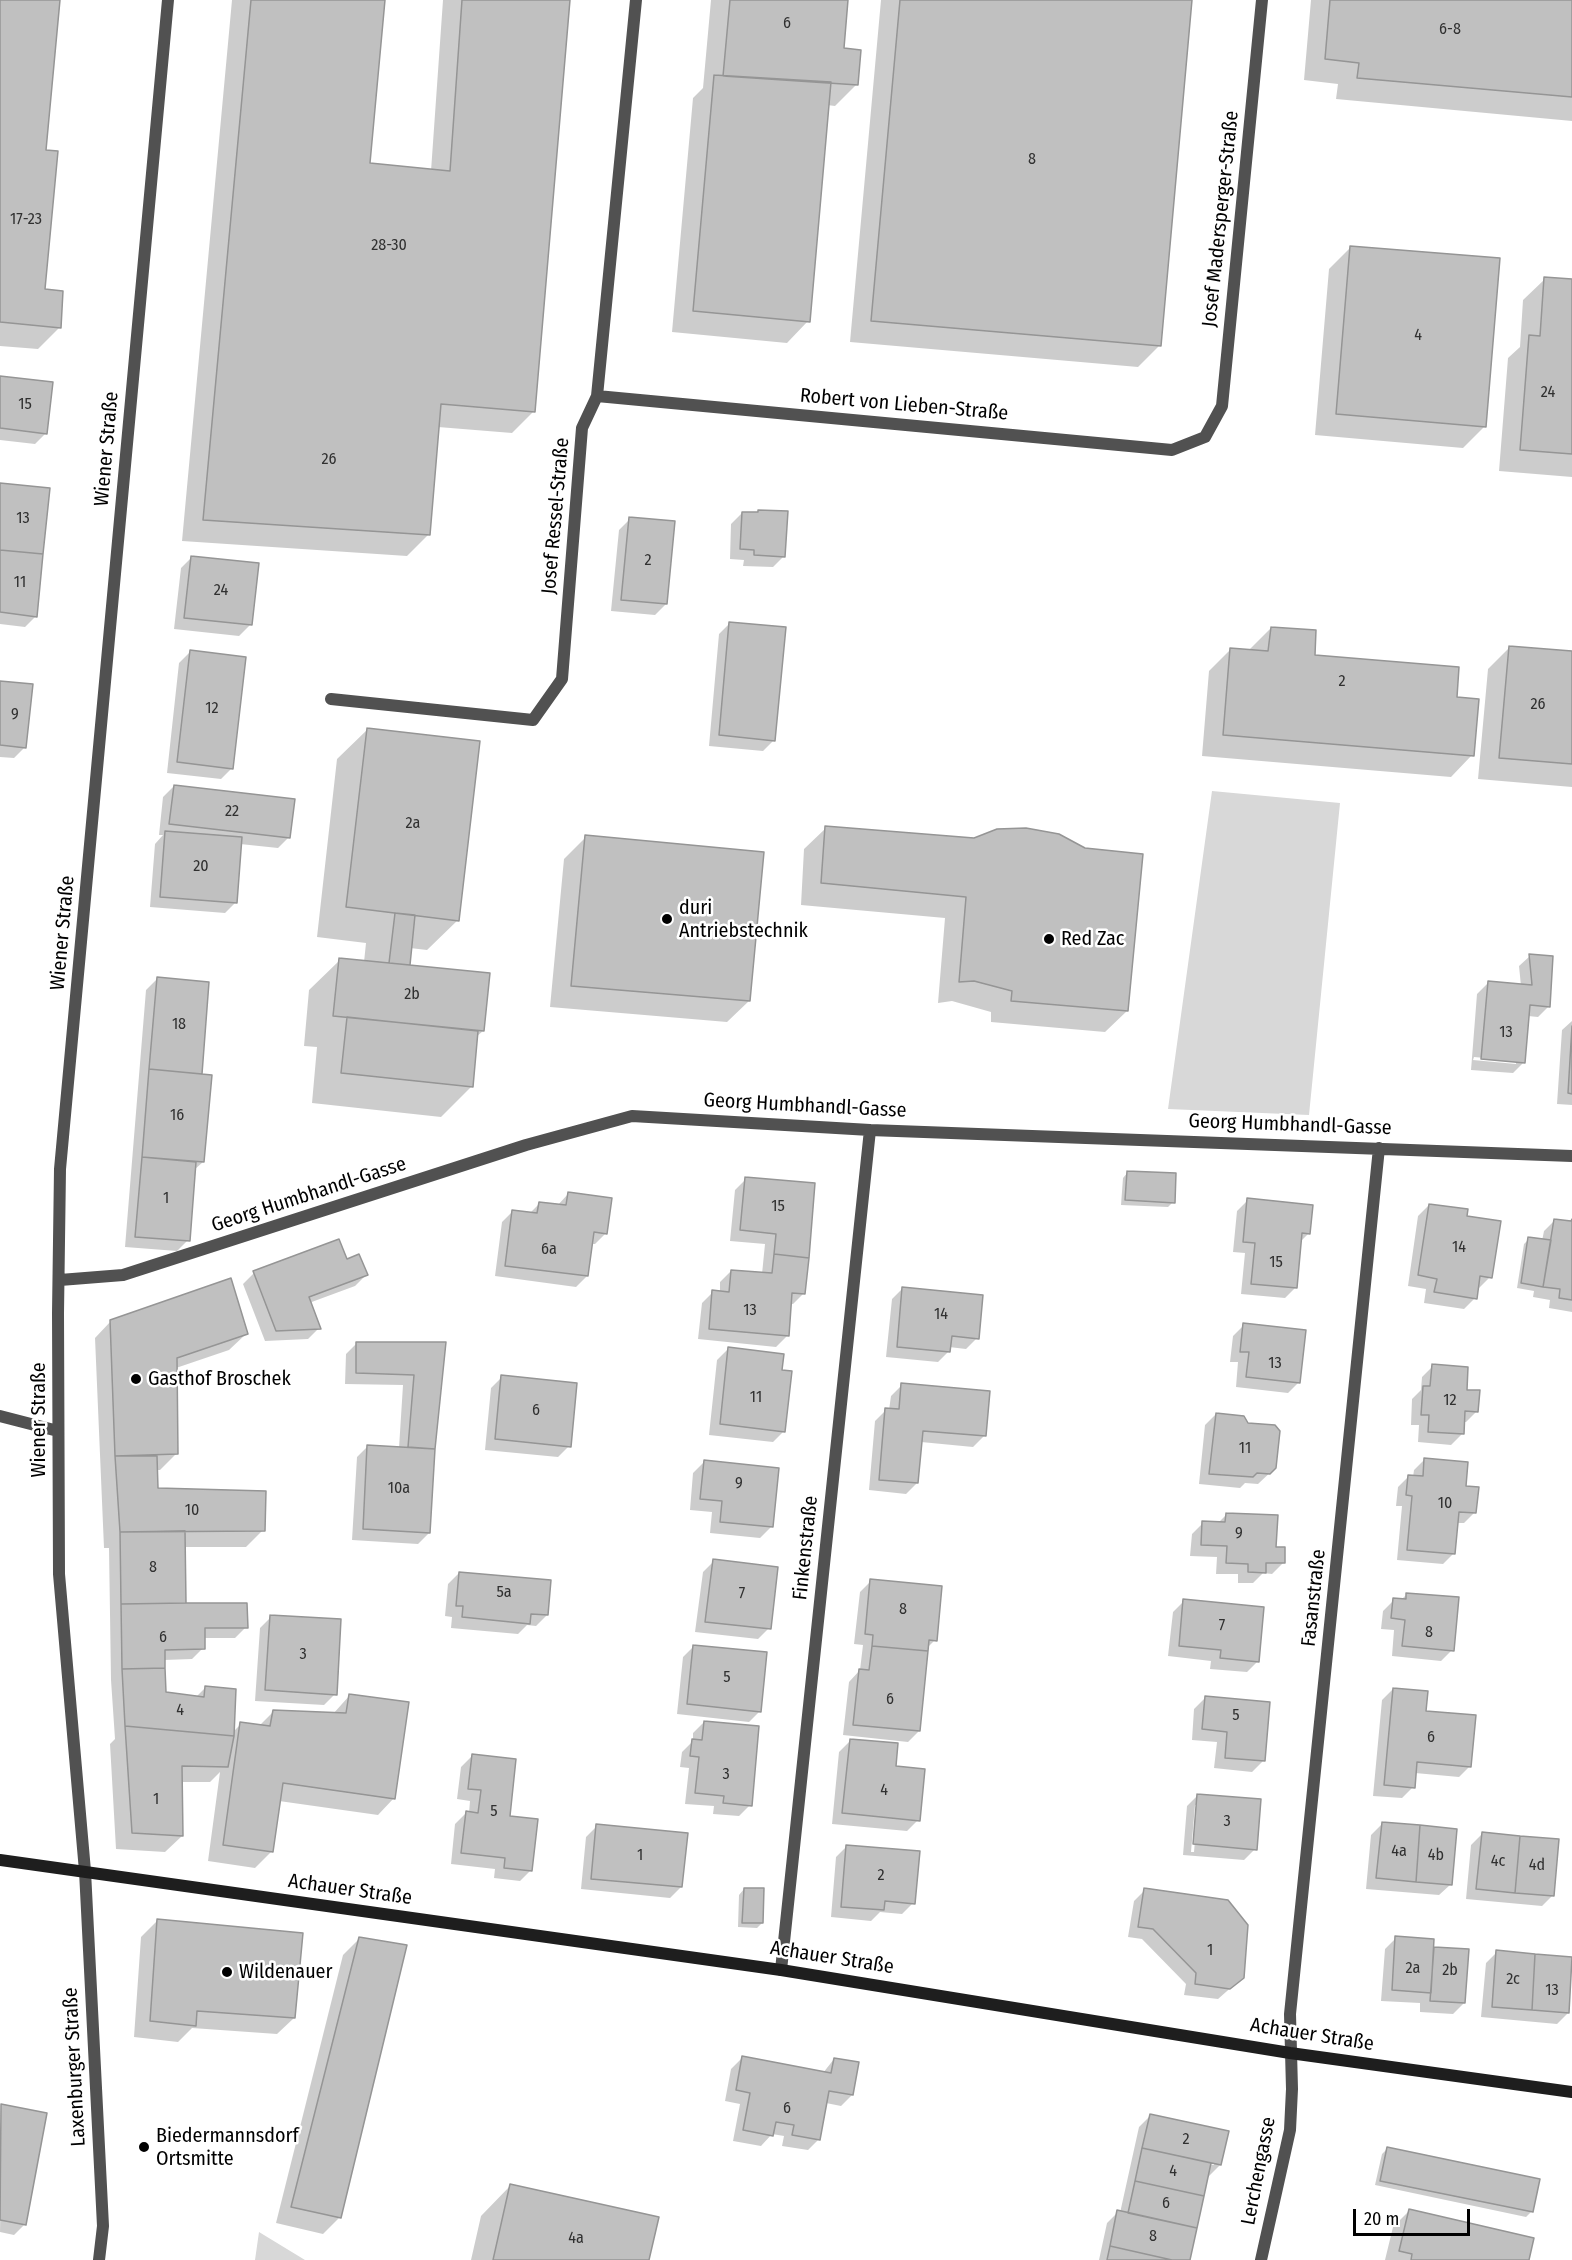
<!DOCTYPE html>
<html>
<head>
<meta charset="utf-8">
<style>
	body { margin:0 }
	#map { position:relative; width:1572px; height:2260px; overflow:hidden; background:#fff; font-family:"Fira Sans Condensed",sans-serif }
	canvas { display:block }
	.scale { position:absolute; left:1353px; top:2209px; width:117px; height:27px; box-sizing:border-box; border:3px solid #000; border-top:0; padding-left:8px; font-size:18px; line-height:21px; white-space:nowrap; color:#000; -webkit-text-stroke:4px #fff; paint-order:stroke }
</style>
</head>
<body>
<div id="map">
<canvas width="1572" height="2260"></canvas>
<div class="scale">20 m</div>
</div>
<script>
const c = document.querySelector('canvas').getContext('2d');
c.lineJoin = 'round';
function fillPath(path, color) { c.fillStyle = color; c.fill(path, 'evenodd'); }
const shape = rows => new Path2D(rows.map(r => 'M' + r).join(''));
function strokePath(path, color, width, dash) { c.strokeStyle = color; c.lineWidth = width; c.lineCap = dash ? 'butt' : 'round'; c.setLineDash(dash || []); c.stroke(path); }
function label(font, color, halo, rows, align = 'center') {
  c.font = font + ' "Fira Sans Condensed",sans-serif'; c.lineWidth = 5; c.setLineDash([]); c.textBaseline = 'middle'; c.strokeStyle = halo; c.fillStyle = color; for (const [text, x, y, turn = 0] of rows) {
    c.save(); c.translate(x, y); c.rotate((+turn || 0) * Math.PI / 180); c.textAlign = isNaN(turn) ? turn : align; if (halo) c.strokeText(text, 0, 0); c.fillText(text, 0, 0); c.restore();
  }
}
fillPath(shape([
	[1212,791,1340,803,1309,1115,1168,1109],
	[259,2232,305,2260,255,2260]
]), '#d8d8d8');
fillPath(shape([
	[0,0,58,0,44,151,43,290,59,328,38,349,0,346],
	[232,0,383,0,368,165,431,171,443,0,569,0,534,411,512,433,438,427,429,534,407,556,182,541],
	[711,0,846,0,842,49,856,85,835,106,827,105,808,321,787,343,672,332,693,98,703,88],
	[881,0,1191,0,1160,345,1138,367,850,342],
	[1311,0,1572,0,1572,121,1336,99,1338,84,1304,80],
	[1350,248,1485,426,1463,448,1315,435,1329,269],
	[1545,279,1572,281,1572,477,1499,471,1508,358,1520,347,1523,300],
	[0,378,46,433,35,444,0,440],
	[0,484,36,616,25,627,0,624],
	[758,511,784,556,773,567,743,566,744,560,730,559,731,524,742,513,756,514],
	[630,519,666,604,655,615,611,611,619,530],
	[192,557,250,625,239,636,174,629,181,568],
	[730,623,774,740,763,751,709,746,719,634],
	[1271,628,1313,656,1455,698,1472,755,1451,777,1202,756,1209,671,1231,649,1249,650],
	[1509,648,1572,653,1572,787,1478,779,1488,669],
	[190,652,232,768,221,779,167,773,179,663],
	[0,683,25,747,14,758,0,757],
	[368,729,458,920,427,950,410,948,409,967,483,1031,476,1037,471,1087,441,1117,312,1103,317,1047,304,1046,309,990,340,960,364,962,366,943,317,937,337,759],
	[174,786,289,837,278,848,240,844,236,902,225,913,150,907,155,844,163,835,159,835,163,797],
	[826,828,974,840,1127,1011,1105,1032,991,1022,991,1012,952,1001,938,1003,945,918,801,905,804,849],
	[586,837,749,1001,727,1022,550,1007,564,859],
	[1530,956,1549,1006,1538,1017,1528,1016,1524,1062,1513,1073,1471,1070,1477,994,1488,983,1521,986,1519,966],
	[1474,1057,1516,1061,1516,1064,1473,1060],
	[157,979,208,983,200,1075,203,1162,194,1170,188,1240,177,1251,125,1247,146,990],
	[1572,1021,1572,1105,1557,1104,1562,1030],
	[1128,1172,1173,1202,1168,1207,1121,1205,1123,1178],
	[746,1179,813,1184,804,1293,793,1304,790,1304,787,1336,776,1347,698,1339,702,1303,713,1292,720,1292,720,1282,731,1271,762,1274,765,1244,730,1241,735,1190],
	[568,1194,606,1233,595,1244,591,1244,587,1276,576,1287,495,1276,502,1222,513,1211,529,1214,540,1203,557,1206],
	[1248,1200,1309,1233,1300,1242,1296,1287,1285,1298,1241,1294,1245,1253,1233,1252,1237,1211],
	[1429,1205,1466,1217,1490,1277,1479,1288,1477,1288,1475,1298,1464,1309,1424,1303,1426,1289,1408,1286,1418,1216],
	[1572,1219,1572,1312,1549,1308,1550,1300,1533,1297,1534,1291,1517,1288,1524,1244,1529,1239,1542,1241,1544,1231,1555,1220,1569,1223],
	[346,1261,366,1275,355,1286,309,1303,319,1328,308,1339,265,1341,243,1284,254,1273],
	[903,1288,977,1338,966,1349,949,1347,949,1351,938,1362,886,1357,892,1299],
	[111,1321,246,1334,229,1350,176,1368,176,1454,160,1470,156,1470,157,1489,263,1530,246,1547,183,1547,184,1605,246,1627,235,1638,203,1638,203,1648,192,1659,164,1660,164,1694,196,1697,205,1688,233,1732,241,1724,259,1726,274,1711,333,1714,350,1695,394,1798,378,1815,279,1801,272,1851,255,1868,208,1861,220,1772,210,1782,181,1782,182,1836,165,1852,116,1849,110,1744,115,1739,111,1680,109,1548,104,1548,95,1338],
	[1244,1325,1299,1382,1288,1393,1236,1387,1238,1362,1230,1362,1233,1336],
	[357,1343,444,1343,434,1449,429,1533,418,1544,352,1540,357,1457,368,1446,399,1448,403,1385,345,1384,346,1354],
	[728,1349,780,1371,784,1431,773,1442,709,1435,717,1360],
	[1433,1366,1465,1391,1477,1411,1466,1422,1463,1422,1462,1434,1451,1445,1418,1442,1419,1425,1411,1425,1412,1399,1421,1390,1422,1377],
	[502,1377,569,1446,558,1457,485,1450,491,1388],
	[902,1385,984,1436,973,1447,921,1442,917,1483,906,1494,869,1490,875,1421,886,1410,889,1410,891,1396],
	[1216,1414,1275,1468,1258,1484,1245,1483,1240,1488,1199,1484,1205,1425],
	[1425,1459,1464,1487,1475,1512,1464,1523,1457,1523,1454,1553,1443,1564,1397,1560,1402,1506,1396,1506,1398,1487,1409,1476,1413,1477,1414,1470],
	[704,1462,771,1527,760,1538,710,1533,712,1512,690,1510,693,1473],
	[1226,1515,1275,1548,1283,1563,1272,1574,1263,1573,1253,1583,1238,1583,1238,1574,1216,1574,1217,1557,1190,1556,1192,1534,1203,1523,1217,1524],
	[714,1561,769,1628,758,1639,695,1632,703,1572],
	[459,1573,547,1615,536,1626,527,1625,518,1634,451,1628,452,1617,445,1616,448,1584],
	[871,1581,935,1640,927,1648,919,1731,908,1742,843,1735,849,1682,860,1670,863,1645,854,1644,860,1592],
	[1407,1594,1452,1650,1441,1661,1392,1656,1394,1630,1381,1629,1383,1611,1394,1600,1401,1600],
	[1184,1601,1258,1661,1247,1672,1210,1669,1211,1661,1168,1656,1173,1612],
	[271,1617,335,1694,324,1705,255,1701,260,1628],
	[694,1646,760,1711,749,1722,677,1714,683,1657],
	[1393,1689,1424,1712,1470,1766,1459,1777,1415,1773,1413,1787,1402,1798,1373,1796,1382,1700],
	[1205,1698,1263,1761,1252,1772,1214,1768,1217,1742,1192,1740,1194,1709],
	[704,1722,750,1805,739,1816,713,1814,714,1806,685,1804,689,1768,680,1767,682,1752,693,1741,693,1733],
	[850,1741,918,1820,907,1831,832,1824,839,1752],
	[472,1756,531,1870,520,1881,494,1878,495,1869,451,1864,455,1824,466,1813,469,1813,470,1801,457,1799,461,1767],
	[1198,1795,1255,1849,1244,1860,1183,1855,1187,1806],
	[1195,1805,1198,1805,1194,1852,1191,1852],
	[1382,1824,1450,1885,1439,1895,1366,1889,1371,1835],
	[597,1826,681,1887,670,1898,581,1889,586,1837],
	[1482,1834,1553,1895,1542,1906,1466,1899,1471,1845],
	[847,1846,913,1903,902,1914,880,1912,871,1921,831,1917,836,1857],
	[744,1889,762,1923,757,1928,738,1927,739,1895],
	[1145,1890,1243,1977,1218,1999,1184,1995,1186,1984,1142,1939,1128,1937,1134,1901],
	[158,1920,294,2018,277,2034,192,2028,178,2042,134,2037,141,1937],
	[1396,1938,1432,1948,1467,1950,1464,2003,1453,2014,1420,2012,1420,2003,1381,2001,1385,1949],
	[359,1939,340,2217,323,2234,276,2223,343,1955],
	[1497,1952,1568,2013,1557,2024,1481,2017,1486,1963],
	[742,2058,823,2073,834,2059,852,2095,841,2106,826,2103,819,2139,808,2150,782,2146,784,2136,772,2134,761,2146,733,2141,740,2104,725,2101,731,2069],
	[2,2106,25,2224,14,2235,0,2232],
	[1150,2116,1220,2165,1209,2176,1207,2175,1188,2260,1099,2260,1107,2223,1118,2212,1120,2213,1139,2127],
	[1204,2160,1214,2162,1214,2165,1203,2163],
	[1387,2149,1532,2211,1526,2217,1375,2185,1382,2154],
	[511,2185,648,2260,471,2260,481,2216],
	[1410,2210,1527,2260,1385,2260,1393,2227]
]), '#0003');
const building = shape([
	[0,0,60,0,46,150,58,151,45,289,63,291,61,328,0,322,0,0],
	[251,0,385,0,370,163,450,171,462,0,570,0,535,412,441,404,430,535,203,520,251,0],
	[730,0,848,0,844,48,861,50,858,85,723,76,730,0],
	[900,0,1192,0,1161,346,871,321,900,0],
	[1330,0,1572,0,1572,97,1357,78,1359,63,1325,59,1330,0],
	[714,75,831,82,810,322,693,311,714,75],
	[1350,246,1500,258,1486,427,1336,414,1350,246],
	[1544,277,1572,279,1572,454,1520,450,1529,335,1540,336,1544,277],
	[0,376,53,382,47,434,0,428,0,376],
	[0,483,50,488,43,554,0,550,0,483],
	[758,510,788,511,785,557,754,555,754,550,740,549,742,512,758,512,758,510],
	[629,517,675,521,667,604,621,600,629,517],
	[0,550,43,554,37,617,0,612,0,550],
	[191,556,259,563,252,625,184,618,191,556],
	[729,622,786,627,775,741,719,735,729,622],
	[1271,627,1316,630,1315,655,1459,667,1457,697,1479,699,1474,756,1223,735,1230,648,1268,651,1271,627],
	[1509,646,1572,651,1572,764,1499,758,1509,646],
	[190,650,246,657,233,769,177,762,190,650],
	[0,681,33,684,26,748,0,745,0,681],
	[367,728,480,741,459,921,346,907,367,728],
	[174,785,295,799,290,838,169,824,174,785],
	[825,826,974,838,997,829,1026,828,1059,834,1085,848,1143,854,1128,1011,1011,1001,1012,991,974,981,959,982,966,897,821,883,825,826],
	[165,831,242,837,237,903,160,897,165,831],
	[585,835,764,852,750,1001,571,986,585,835],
	[395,913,415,915,410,965,389,963,395,913],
	[1529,954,1553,956,1550,1007,1530,1005,1525,1063,1481,1059,1488,981,1532,985,1529,954],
	[339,958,490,973,484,1031,333,1016,339,958],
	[157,977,209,982,202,1074,149,1069,157,977],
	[347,1017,478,1031,473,1087,341,1073,347,1017],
	[1572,1026,1572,1094,1568,1093,1572,1026],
	[149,1069,212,1075,204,1162,142,1157,149,1069],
	[142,1157,196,1162,190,1241,135,1237,142,1157],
	[1127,1171,1176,1173,1175,1203,1125,1200,1127,1171],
	[745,1177,815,1183,809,1258,774,1254,776,1234,740,1230,745,1177],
	[568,1192,612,1198,607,1234,594,1232,588,1276,505,1266,512,1210,537,1213,539,1202,566,1205,568,1192],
	[1247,1198,1313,1205,1310,1234,1302,1233,1297,1288,1251,1284,1255,1243,1243,1242,1247,1198],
	[1429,1204,1468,1209,1467,1216,1501,1221,1492,1278,1480,1276,1477,1299,1434,1292,1437,1279,1418,1275,1429,1204],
	[1554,1219,1571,1221,1572,1219,1572,1300,1559,1298,1560,1289,1543,1287,1554,1219],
	[1528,1237,1551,1240,1543,1287,1521,1283,1528,1237],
	[339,1239,347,1259,359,1254,368,1275,309,1297,321,1329,276,1331,253,1271,339,1239],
	[774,1254,809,1258,805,1294,792,1293,789,1336,709,1329,712,1290,729,1292,731,1270,772,1273,774,1254],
	[231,1278,248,1334,177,1358,178,1454,115,1456,110,1320,231,1278],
	[902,1287,983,1295,979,1339,952,1336,950,1352,897,1347,902,1287],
	[1243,1323,1306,1330,1300,1383,1246,1377,1249,1352,1240,1352,1243,1323],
	[356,1342,446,1342,435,1449,408,1447,414,1375,356,1373,356,1342],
	[728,1347,784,1354,782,1370,792,1371,785,1432,720,1424,728,1347],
	[1432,1364,1468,1367,1467,1390,1480,1390,1478,1412,1465,1411,1464,1434,1428,1432,1429,1415,1421,1415,1423,1386,1430,1386,1432,1364],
	[501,1375,577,1383,571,1447,495,1439,501,1375],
	[901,1383,990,1391,986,1436,923,1431,918,1483,879,1480,885,1408,899,1409,901,1383],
	[1216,1413,1244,1416,1248,1423,1275,1425,1280,1431,1276,1468,1270,1474,1257,1473,1253,1477,1209,1474,1216,1413],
	[367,1445,435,1449,430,1533,363,1529,367,1445],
	[115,1456,157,1456,158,1488,266,1491,265,1531,120,1532,115,1456],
	[1424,1458,1468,1462,1466,1486,1479,1487,1476,1513,1459,1512,1455,1554,1407,1550,1412,1496,1406,1495,1408,1475,1423,1476,1424,1458],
	[704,1460,779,1468,773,1527,720,1522,722,1501,700,1499,704,1460],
	[1226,1513,1278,1515,1276,1547,1285,1547,1285,1563,1266,1563,1266,1573,1248,1572,1248,1564,1226,1563,1227,1546,1201,1545,1202,1521,1225,1522,1226,1513],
	[185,1531,186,1603,121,1604,120,1532,185,1531],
	[713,1559,778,1567,771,1629,705,1622,713,1559],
	[459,1572,551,1580,548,1615,531,1614,530,1624,462,1617,463,1606,456,1606,459,1572],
	[870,1579,942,1586,937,1641,929,1640,928,1651,872,1646,873,1635,865,1634,870,1579],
	[1406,1593,1459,1597,1454,1651,1402,1646,1405,1620,1391,1618,1393,1598,1406,1599,1406,1593],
	[1183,1599,1264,1607,1259,1662,1220,1658,1221,1650,1179,1646,1183,1599],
	[186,1603,247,1603,248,1628,205,1628,205,1649,165,1650,165,1668,122,1669,121,1604,186,1603],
	[270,1615,341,1619,337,1695,265,1690,270,1615],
	[693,1645,767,1652,761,1712,687,1704,693,1645],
	[872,1646,928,1651,920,1731,853,1725,859,1669,869,1670,872,1646],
	[165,1668,166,1692,204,1697,205,1686,236,1689,234,1736,125,1726,122,1669,165,1668],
	[1393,1688,1428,1691,1426,1711,1476,1715,1471,1767,1417,1762,1415,1788,1384,1785,1393,1688],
	[349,1694,409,1702,395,1799,283,1783,273,1852,223,1845,240,1722,270,1726,273,1710,346,1713,349,1694],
	[1205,1696,1270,1702,1265,1761,1225,1758,1227,1732,1202,1729,1205,1696],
	[704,1721,759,1726,752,1806,723,1803,724,1796,695,1793,699,1757,690,1756,692,1739,702,1740,704,1721],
	[125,1726,234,1736,228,1767,182,1766,183,1836,132,1833,125,1726],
	[850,1739,898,1743,896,1766,925,1769,920,1821,842,1813,850,1739],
	[472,1754,516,1759,510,1816,538,1819,532,1871,504,1868,505,1858,461,1853,466,1811,478,1813,481,1790,468,1789,472,1754],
	[1197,1794,1261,1799,1257,1850,1193,1844,1197,1794],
	[1382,1822,1420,1825,1416,1882,1376,1878,1382,1822],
	[596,1824,688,1833,682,1887,591,1879,596,1824],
	[1420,1825,1457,1829,1452,1885,1416,1882,1420,1825],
	[1482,1832,1520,1836,1515,1893,1476,1889,1482,1832],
	[1520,1836,1559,1839,1554,1896,1515,1893,1520,1836],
	[846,1845,920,1851,915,1904,885,1901,884,1910,841,1907,846,1845],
	[744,1888,764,1888,763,1923,742,1923,744,1888],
	[1144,1888,1228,1900,1248,1925,1244,1978,1230,1989,1195,1984,1196,1973,1153,1929,1138,1927,1144,1888],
	[157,1919,303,1933,295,2018,197,2011,196,2026,150,2021,157,1919],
	[1395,1936,1434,1939,1431,1993,1392,1990,1395,1936],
	[359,1937,407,1945,341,2218,291,2207,359,1937],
	[1434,1947,1469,1949,1465,2003,1430,2001,1434,1947],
	[1496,1950,1535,1954,1532,2010,1492,2007,1496,1950],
	[1535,1954,1572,1957,1569,2013,1532,2010,1535,1954],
	[742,2056,831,2073,834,2058,859,2062,853,2095,829,2091,820,2140,792,2135,794,2125,776,2122,773,2136,743,2130,750,2093,736,2090,742,2056],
	[1,2104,47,2113,26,2225,0,2220,1,2104],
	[1150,2114,1229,2131,1221,2165,1142,2148,1150,2114],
	[1387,2147,1540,2179,1533,2212,1380,2181,1387,2147],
	[1142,2148,1211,2163,1204,2196,1135,2181,1142,2148],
	[1135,2181,1204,2196,1197,2228,1128,2213,1135,2181],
	[510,2184,659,2217,649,2260,493,2260,510,2184],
	[1409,2209,1534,2238,1529,2260,1411,2260,1412,2254,1399,2251,1409,2209],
	[1117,2210,1197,2228,1190,2260,1172,2260,1110,2246,1117,2210],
	[1110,2246,1172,2260,1107,2260,1110,2246]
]);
fillPath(building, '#c0c0c0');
strokePath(building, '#959595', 1.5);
strokePath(shape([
	[597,396,1172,450,1205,437,1222,406,1262,0],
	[331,699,533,720,562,679,582,428,597,396,636,0],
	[60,1280,123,1275,526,1145,632,1116,870,1130,1572,1156],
	[0,1416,58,1431],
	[781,1970,870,1130],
	[99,2260,103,2226,85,1871,59,1574,58,1313,60,1169,168,0],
	[1261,2260,1290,2130,1292,2089,1290,2014,1379,1148]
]), '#515151', 12);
strokePath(shape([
	[0,1860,781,1970,1290,2053,1572,2092]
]), '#1e1e1e', 12);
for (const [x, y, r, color] of [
	[667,919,6,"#000"],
	[1049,939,6,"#000"],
	[136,1379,6,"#000"],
	[227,1972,6,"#000"],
	[144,2147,6,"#000"]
]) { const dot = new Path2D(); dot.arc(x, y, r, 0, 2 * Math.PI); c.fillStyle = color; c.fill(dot); strokePath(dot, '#fff', 2); }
label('16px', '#303030', null, [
	["6",787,24],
	["6-8",1450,30],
	["8",1032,160],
	["17-23",26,220],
	["28-30",389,246],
	["4",1418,336],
	["24",1548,393],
	["15",25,405],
	["26",329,460],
	["13",23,519],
	["2",648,561],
	["11",20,583],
	["24",221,591],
	["2",1342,682],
	["26",1538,705],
	["12",212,709],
	["9",15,715],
	["22",232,812],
	["2a",413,824],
	["20",201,867],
	["2b",412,995],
	["18",179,1025],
	["13",1506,1033],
	["16",177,1116],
	["1",166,1199],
	["15",778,1207],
	["14",1459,1248],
	["6a",549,1250],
	["15",1276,1263],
	["13",750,1311],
	["14",941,1315],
	["13",1275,1364],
	["11",756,1398],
	["12",1450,1401],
	["6",536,1411],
	["11",1245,1449],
	["9",739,1484],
	["10a",399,1489],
	["10",1445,1504],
	["10",192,1511],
	["9",1239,1534],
	["8",153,1568],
	["5a",504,1593],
	["7",742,1594],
	["8",903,1610],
	["7",1222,1626],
	["8",1429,1633],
	["6",163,1638],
	["3",303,1655],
	["5",727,1678],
	["6",890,1700],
	["4",180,1711],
	["5",1236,1716],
	["6",1431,1738],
	["3",726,1775],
	["4",884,1791],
	["1",156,1800],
	["5",494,1812],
	["3",1227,1822],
	["4a",1399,1852],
	["1",640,1856],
	["4b",1436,1856],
	["4c",1498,1862],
	["4d",1537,1866],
	["2",881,1876],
	["1",1210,1951],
	["2a",1413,1969],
	["2b",1450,1971],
	["2c",1513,1980],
	["13",1552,1991],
	["6",787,2109],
	["2",1186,2140],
	["4",1173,2172],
	["6",1166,2204],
	["8",1153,2237],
	["4a",576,2239]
]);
label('20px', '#000', '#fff', [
	["Josef Madersperger-Straße",1221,219,-84],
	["Robert von Lieben-Straße",904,405,5],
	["Wiener Straße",107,449,-85],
	["Josef Ressel-Straße",556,516,-85],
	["Wiener Straße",63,933,-85],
	["Georg Humbhandl-Gasse",805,1106,3],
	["Georg Humbhandl-Gasse",1290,1125,2],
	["Georg Humbhandl-Gasse",309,1195,-18],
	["Wiener Straße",39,1420,-90],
	["Finkenstraße",806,1548,-84],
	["Fasanstraße",1314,1598,-84],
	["Achauer Straße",350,1890,8],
	["Achauer Straße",832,1958,9],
	["Achauer Straße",1312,2035,9],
	["Laxenburger Straße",75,2067,-93],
	["Lerchengasse",1259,2171,-79]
]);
label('20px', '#000', '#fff', [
	["duri",679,908],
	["Antriebstechnik",679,931],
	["Red Zac",1061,939],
	["Gasthof Broschek",148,1379],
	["Wildenauer",239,1972],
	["Biedermannsdorf",156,2136],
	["Ortsmitte",156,2159]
], 'left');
</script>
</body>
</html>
